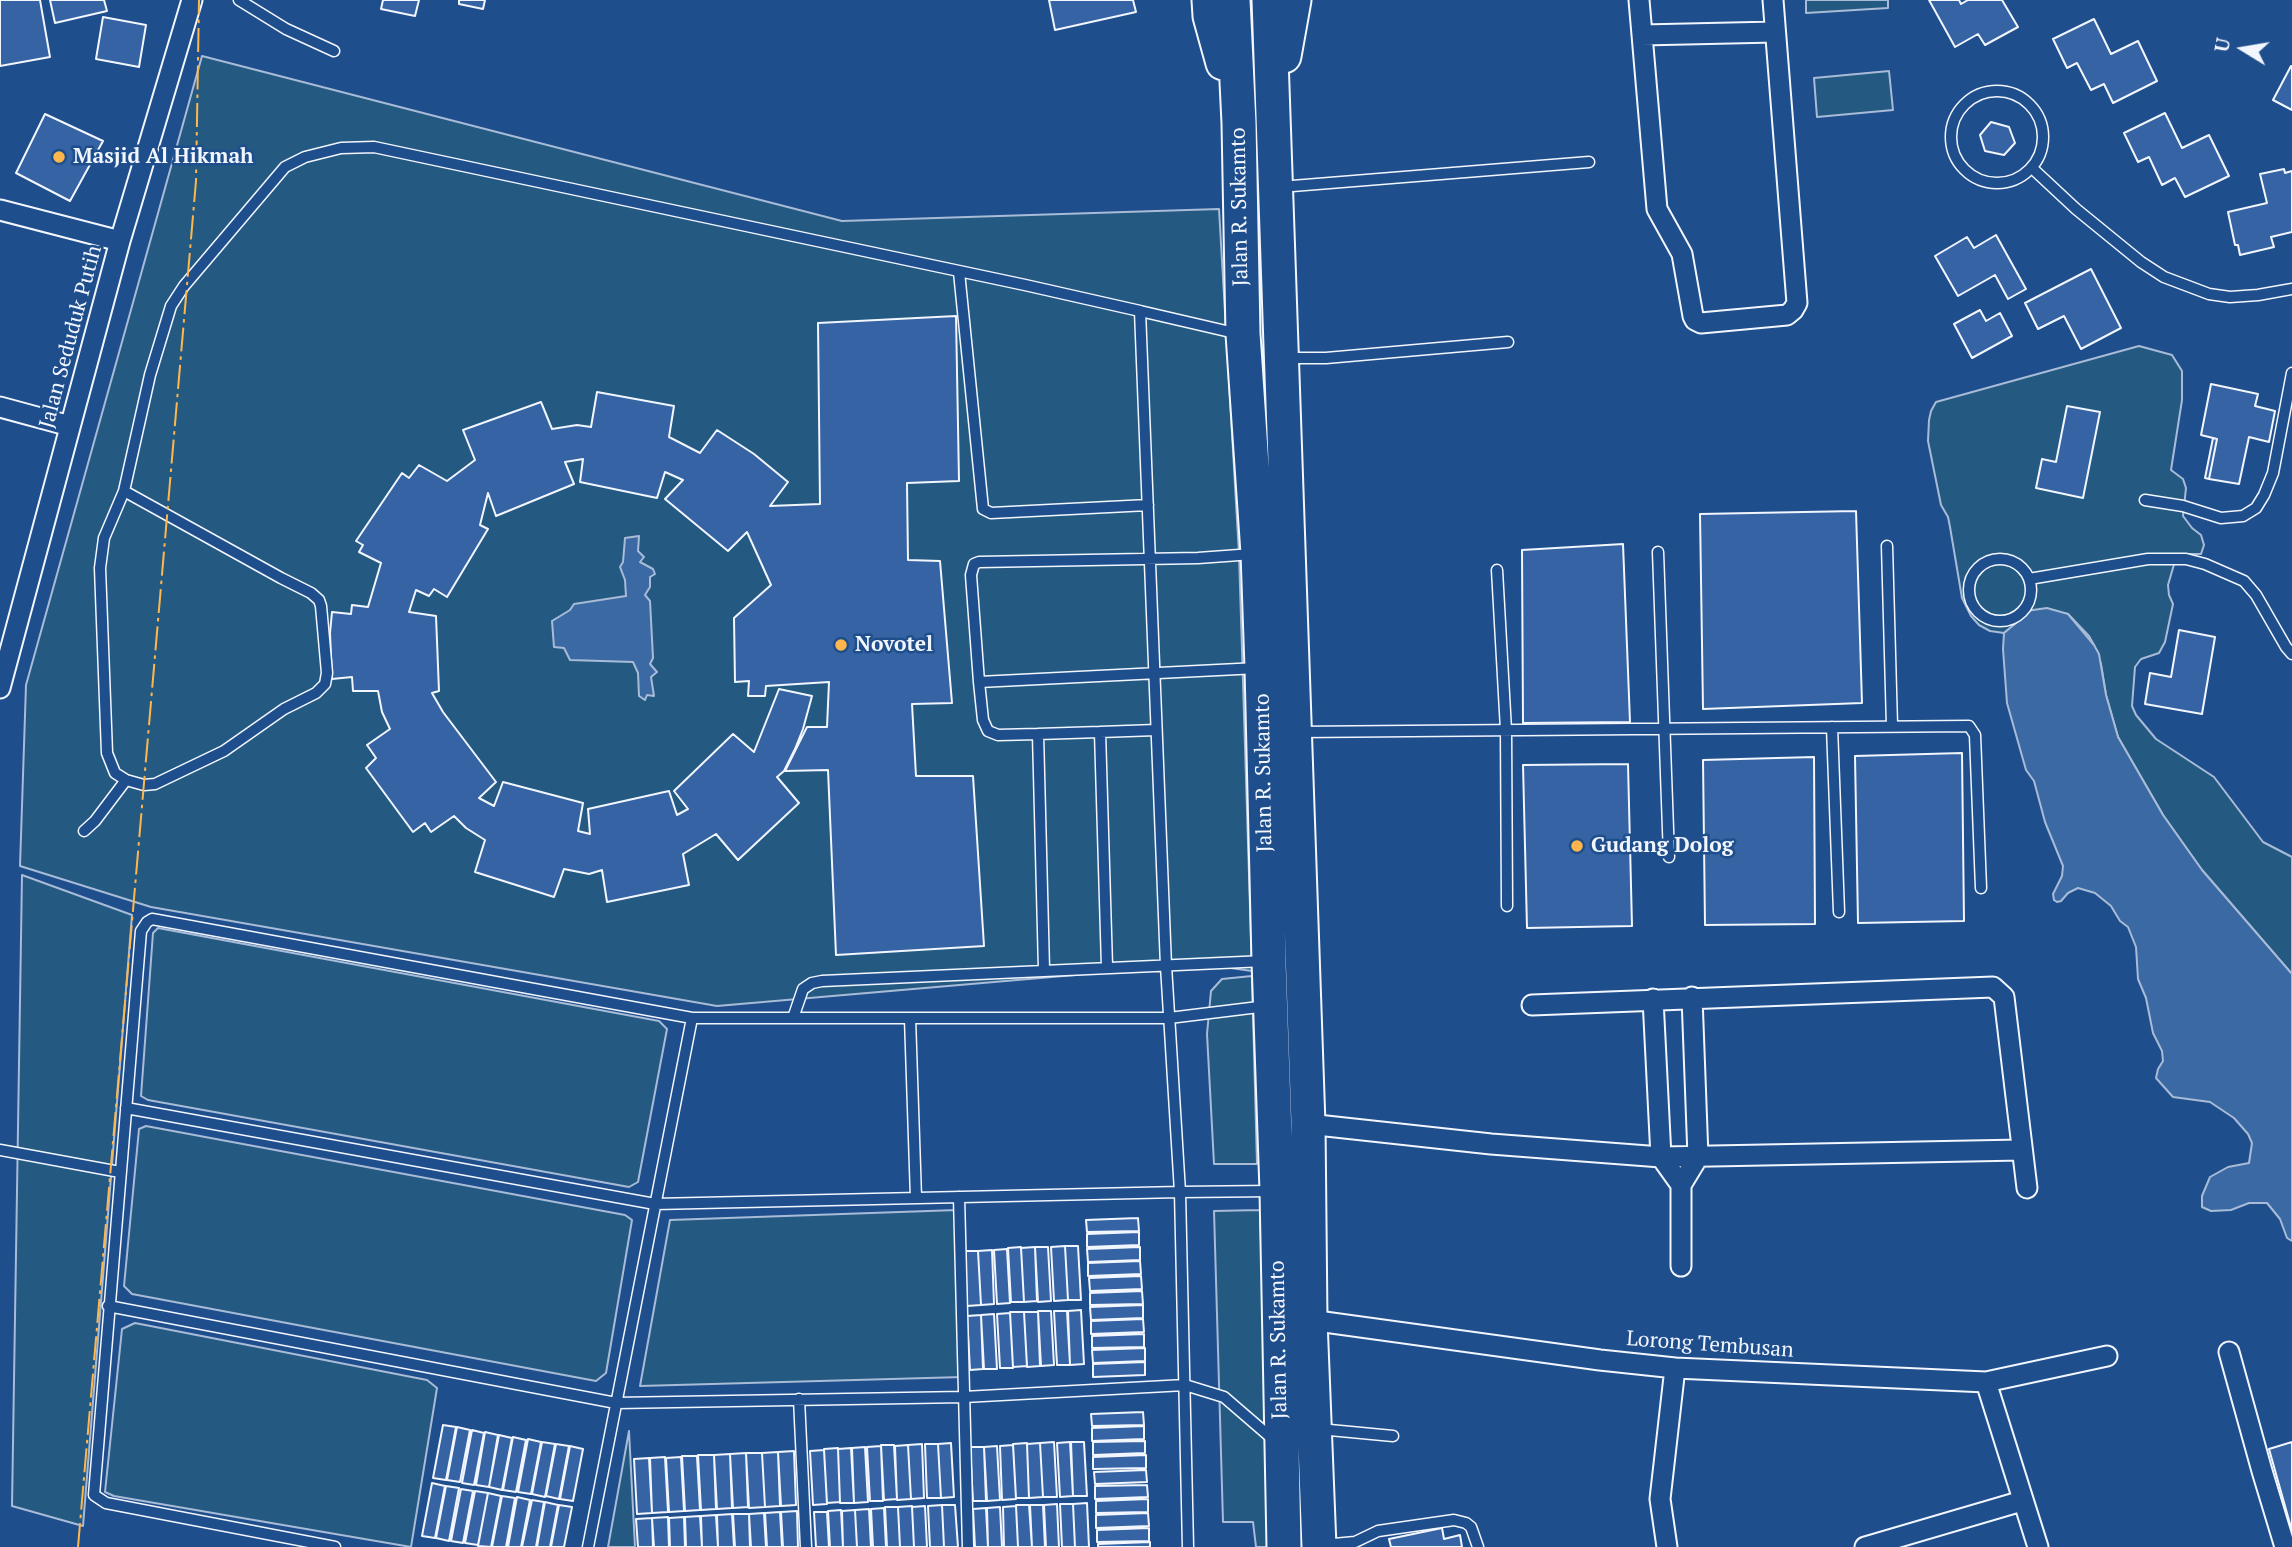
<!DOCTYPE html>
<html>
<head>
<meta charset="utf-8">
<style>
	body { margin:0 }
	#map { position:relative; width:2292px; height:1547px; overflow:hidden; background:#1f4e8c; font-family:"PT Serif",serif }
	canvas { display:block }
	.north { position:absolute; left:2208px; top:14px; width:70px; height:70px; -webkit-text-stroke:5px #1f4e8c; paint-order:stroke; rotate:281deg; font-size:19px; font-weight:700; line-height:28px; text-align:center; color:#f2f6ff }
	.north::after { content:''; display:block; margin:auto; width:24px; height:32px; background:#f2f6ff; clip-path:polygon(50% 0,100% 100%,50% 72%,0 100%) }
</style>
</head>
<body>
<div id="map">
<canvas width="2292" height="1547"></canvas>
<div class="north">U</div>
</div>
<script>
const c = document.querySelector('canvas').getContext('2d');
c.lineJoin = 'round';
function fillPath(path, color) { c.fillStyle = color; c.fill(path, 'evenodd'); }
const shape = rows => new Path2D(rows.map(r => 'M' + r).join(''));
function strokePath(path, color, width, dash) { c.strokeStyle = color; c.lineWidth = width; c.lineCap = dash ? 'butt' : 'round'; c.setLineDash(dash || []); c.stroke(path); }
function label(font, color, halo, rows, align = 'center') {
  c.font = font + ' "PT Serif",serif'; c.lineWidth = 5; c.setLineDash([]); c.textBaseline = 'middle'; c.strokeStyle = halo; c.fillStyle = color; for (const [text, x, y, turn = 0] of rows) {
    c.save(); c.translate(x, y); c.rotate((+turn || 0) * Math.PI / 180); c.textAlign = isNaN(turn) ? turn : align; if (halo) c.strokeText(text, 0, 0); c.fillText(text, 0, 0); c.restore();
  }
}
const green = shape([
	[1806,0,1888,0,1888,8,1806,13,1806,0],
	[202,56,842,221,1219,209,1239,554,1252,971,1202,964,717,1006,151,907,20,866,26,685,202,56],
	[1889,71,1893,110,1817,117,1814,78,1889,71],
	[2139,346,2172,355,2182,371,2182,400,2171,470,2183,479,2186,488,2183,516,2192,528,2201,535,2204,545,2201,554,2182,554,2175,561,2168,585,2169,595,2173,604,2165,642,2159,653,2141,659,2135,667,2132,706,2136,715,2156,739,2214,777,2263,842,2292,857,2292,974,2202,870,2163,815,2118,737,2106,695,2101,664,2094,645,2089,636,2068,614,2063,613,2026,611,2021,619,2004,633,1990,631,1979,625,1971,616,1962,598,1950,527,1948,517,1941,505,1928,441,1929,420,1931,411,1936,402,2139,346],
	[22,875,132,915,83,1526,12,1506,22,875],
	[158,928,659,1021,667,1029,638,1182,629,1187,148,1100,141,1096,153,933,158,928],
	[1252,976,1257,1164,1214,1164,1207,1034,1211,991,1222,979,1252,976],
	[146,1126,625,1215,632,1220,606,1373,596,1381,132,1294,124,1286,139,1129,146,1126],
	[957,1210,963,1377,640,1386,670,1220,957,1210],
	[1260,1210,1270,1547,1256,1547,1253,1522,1223,1522,1214,1211,1260,1210],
	[135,1323,427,1380,437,1388,411,1547,114,1496,105,1492,122,1329,135,1323],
	[629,1431,635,1547,608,1547,629,1431]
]);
fillPath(green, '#245a82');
strokePath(green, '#a8bbd7', 2);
const water = shape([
	[639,536,638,551,644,557,640,562,653,569,655,574,650,577,650,587,645,595,650,601,653,658,650,664,657,672,651,677,654,696,647,695,645,700,639,696,638,673,633,662,570,660,564,648,554,647,552,621,570,610,574,604,626,596,625,580,620,567,623,562,625,538,639,536],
	[2047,608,2068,614,2094,645,2099,654,2106,695,2118,737,2163,815,2202,870,2292,974,2292,1241,2287,1238,2280,1219,2267,1203,2249,1203,2231,1210,2211,1211,2202,1207,2202,1196,2210,1177,2228,1167,2249,1163,2252,1143,2248,1134,2234,1118,2210,1102,2173,1097,2156,1078,2158,1069,2163,1061,2162,1051,2153,1033,2146,998,2138,979,2136,947,2128,927,2120,921,2111,906,2095,893,2078,888,2068,893,2061,901,2057,902,2054,900,2053,894,2062,876,2063,866,2045,822,2034,781,2026,770,2007,703,2003,649,2004,633,2021,619,2026,611,2047,608]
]);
fillPath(water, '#3b69a3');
strokePath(water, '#a8bbd7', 2);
const building = shape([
	[0,0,40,0,50,57,0,66,0,0],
	[50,0,104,0,107,11,55,23,50,0],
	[383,0,419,0,415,16,381,9,383,0],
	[459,0,485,0,483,9,459,4,459,0],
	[1049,0,1133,0,1136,12,1055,30,1049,0],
	[1929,0,1959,0,1961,4,1968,0,2002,0,2018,27,1985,45,1978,34,1955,47,1929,0],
	[103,17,146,25,139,67,96,59,103,17],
	[2094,19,2111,54,2138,41,2157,81,2113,103,2104,84,2091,90,2077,63,2067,68,2053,39,2094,19],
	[2291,66,2292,67,2292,110,2273,100,2291,66],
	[2165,113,2182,148,2209,135,2229,176,2185,197,2175,178,2162,185,2149,157,2138,162,2124,133,2165,113],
	[45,114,103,141,70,201,16,173,45,114],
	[1991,122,2009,127,2015,143,2004,155,1985,151,1980,135,1991,122],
	[2284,169,2285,173,2292,171,2292,232,2271,237,2274,247,2240,255,2238,245,2235,245,2228,212,2267,203,2260,174,2284,169],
	[1996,235,2026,289,2008,299,1995,275,1958,296,1935,256,1967,237,1974,248,1996,235],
	[2091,269,2121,328,2081,349,2064,316,2038,329,2025,303,2091,269],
	[1980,310,1986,321,2000,313,2012,336,1972,358,1954,324,1980,310],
	[956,316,959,481,907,483,908,560,940,561,952,703,912,704,916,776,973,776,984,946,836,955,828,770,785,771,807,727,827,727,829,682,766,686,765,696,748,696,749,681,735,682,734,618,771,585,747,532,728,551,665,499,683,480,665,472,657,498,580,482,583,459,565,462,574,484,496,516,488,493,480,525,488,529,447,597,434,589,429,596,416,590,409,612,436,616,439,691,432,693,443,712,496,782,479,798,494,806,503,782,583,803,578,831,590,834,588,809,669,791,677,815,688,809,674,791,733,734,754,752,779,689,812,696,803,729,795,749,784,771,777,777,799,803,738,860,716,834,683,854,689,885,607,902,602,870,589,874,564,869,554,897,475,872,485,840,466,828,454,816,431,832,425,823,413,832,366,768,376,758,367,745,390,729,382,712,378,691,353,691,352,677,332,679,330,633,332,612,351,614,352,605,368,607,381,563,359,552,363,545,356,541,402,473,409,478,419,465,447,481,475,460,463,430,541,402,552,429,577,425,591,427,597,392,674,406,669,437,700,453,717,430,754,454,788,482,770,506,820,504,818,323,956,316],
	[2211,384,2258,394,2255,406,2275,411,2269,442,2249,437,2239,484,2209,479,2217,439,2201,435,2211,384],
	[2067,406,2100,412,2083,498,2036,488,2042,459,2056,462,2067,406],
	[2213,438,2217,439,2209,479,2205,478,2213,438],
	[1856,511,1862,703,1703,709,1700,514,1856,511],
	[1623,544,1630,722,1523,723,1522,550,1623,544],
	[2179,630,2215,637,2202,714,2145,704,2150,673,2171,677,2179,630],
	[1962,753,1964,921,1858,923,1855,756,1962,753],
	[1814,757,1815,924,1705,925,1703,760,1814,757],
	[1628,764,1632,926,1527,928,1523,765,1628,764],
	[1138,1218,1139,1231,1087,1232,1086,1220,1138,1218],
	[1139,1232,1139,1245,1087,1247,1087,1234,1139,1232],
	[1065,1246,1078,1246,1081,1300,1068,1300,1065,1246],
	[1065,1246,1068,1300,1054,1301,1051,1247,1065,1246],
	[1021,1247,1024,1302,1011,1302,1008,1248,1021,1247],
	[1035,1247,1048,1247,1051,1301,1038,1302,1035,1247],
	[1035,1247,1037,1301,1024,1302,1021,1248,1035,1247],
	[1140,1247,1140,1260,1088,1262,1087,1249,1140,1247],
	[1007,1249,1010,1303,997,1304,994,1250,1007,1249],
	[992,1250,994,1304,981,1305,978,1251,992,1250],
	[965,1251,978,1251,981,1305,967,1306,965,1251],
	[1140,1261,1141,1274,1088,1276,1088,1263,1140,1261],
	[1141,1276,1142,1289,1090,1291,1089,1278,1141,1276],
	[1142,1291,1143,1304,1090,1305,1090,1293,1142,1291],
	[1143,1305,1143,1318,1091,1320,1090,1307,1143,1305],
	[1081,1310,1084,1364,1070,1365,1068,1311,1081,1310],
	[1038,1311,1051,1311,1054,1365,1041,1366,1038,1311],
	[1054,1311,1067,1311,1070,1365,1057,1365,1054,1311],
	[1010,1312,1024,1312,1027,1366,1013,1367,1010,1312],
	[1024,1312,1038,1312,1040,1366,1027,1367,1024,1312],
	[1010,1313,1013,1368,1000,1368,997,1314,1010,1313],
	[994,1314,997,1369,984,1369,981,1315,994,1314],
	[981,1315,983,1369,970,1370,967,1316,981,1315],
	[1143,1319,1144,1332,1091,1334,1091,1321,1143,1319],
	[1144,1334,1144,1347,1092,1348,1092,1336,1144,1334],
	[1145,1348,1145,1361,1093,1363,1092,1350,1145,1348],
	[1145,1362,1145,1375,1093,1377,1093,1364,1145,1362],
	[1143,1412,1144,1425,1092,1426,1091,1414,1143,1412],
	[443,1425,456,1427,446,1480,433,1478,443,1425],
	[1144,1426,1144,1439,1092,1441,1092,1428,1144,1426],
	[457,1427,470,1430,460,1482,447,1480,457,1427],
	[472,1430,484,1433,474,1485,462,1483,472,1430],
	[485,1432,498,1435,489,1487,476,1485,485,1432],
	[499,1435,512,1438,502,1490,489,1487,499,1435],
	[513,1437,526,1440,516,1492,503,1490,513,1437],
	[528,1439,541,1442,531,1494,518,1492,528,1439],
	[1145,1441,1145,1453,1093,1455,1093,1442,1145,1441],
	[542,1442,555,1444,545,1497,532,1494,542,1442],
	[1054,1442,1057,1497,1043,1497,1040,1443,1054,1442],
	[1070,1442,1073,1496,1060,1497,1057,1443,1070,1442],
	[1071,1442,1084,1442,1087,1496,1073,1496,1071,1442],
	[2292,1442,2292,1531,2269,1449,2292,1442],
	[951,1443,954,1497,941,1498,938,1444,951,1443],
	[1027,1443,1029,1498,1016,1498,1013,1444,1027,1443],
	[1040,1443,1043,1497,1029,1498,1027,1444,1040,1443],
	[556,1444,569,1446,559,1499,546,1496,556,1444],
	[922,1444,924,1498,911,1499,908,1445,922,1444],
	[925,1444,938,1444,941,1498,927,1498,925,1444],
	[881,1445,894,1445,897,1499,884,1500,881,1445],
	[908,1445,911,1499,897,1500,895,1446,908,1445],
	[1013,1445,1016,1499,1002,1500,1000,1446,1013,1445],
	[570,1446,583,1449,573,1501,560,1499,570,1446],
	[881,1446,883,1501,870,1501,867,1447,881,1446],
	[997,1446,1000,1500,987,1501,984,1447,997,1446],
	[865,1447,868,1502,854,1503,852,1448,865,1447],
	[970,1447,984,1447,986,1501,973,1501,970,1447],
	[838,1448,840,1502,827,1503,824,1449,838,1448],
	[851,1448,854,1503,840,1503,838,1449,851,1448],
	[824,1450,827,1504,813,1505,810,1451,824,1450],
	[794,1451,796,1505,781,1506,778,1452,794,1451],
	[778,1452,780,1506,765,1507,762,1453,778,1452],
	[746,1453,762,1453,765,1507,749,1508,746,1453],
	[746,1453,748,1507,733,1508,730,1454,746,1453],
	[730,1454,732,1508,717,1509,714,1455,730,1454],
	[698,1455,714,1455,716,1509,701,1510,698,1455],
	[1146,1455,1146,1468,1093,1469,1093,1457,1146,1455],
	[682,1456,697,1456,700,1510,685,1511,682,1456],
	[665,1457,668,1512,652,1513,650,1458,665,1457],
	[681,1457,684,1511,669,1512,666,1458,681,1457],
	[649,1458,652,1513,637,1514,634,1459,649,1458],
	[1146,1470,1147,1482,1095,1484,1094,1472,1146,1470],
	[432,1483,445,1486,435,1538,422,1536,432,1483],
	[1147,1485,1148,1497,1095,1499,1095,1486,1147,1485],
	[446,1486,459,1488,449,1541,436,1538,446,1486],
	[461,1489,473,1491,463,1543,451,1541,461,1489],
	[475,1491,488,1493,478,1545,465,1543,475,1491],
	[488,1493,501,1496,491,1547,478,1546,488,1493],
	[502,1496,515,1498,506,1547,492,1547,502,1496],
	[517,1497,530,1500,521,1547,508,1547,517,1497],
	[1148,1499,1148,1512,1096,1513,1096,1501,1148,1499],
	[532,1500,544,1502,536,1547,522,1547,532,1500],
	[545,1502,558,1505,550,1547,537,1547,545,1502],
	[1087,1503,1089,1547,1075,1547,1073,1504,1087,1503],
	[1057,1504,1059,1547,1046,1547,1044,1505,1057,1504],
	[1060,1504,1073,1504,1075,1547,1062,1547,1060,1504],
	[559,1505,572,1507,564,1547,551,1547,559,1505],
	[942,1505,955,1505,958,1547,944,1547,942,1505],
	[942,1505,944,1547,930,1547,928,1506,942,1505],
	[1016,1505,1029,1505,1032,1547,1018,1547,1016,1505],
	[1030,1505,1043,1505,1045,1547,1032,1547,1030,1505],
	[912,1506,914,1547,900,1547,898,1507,912,1506],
	[925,1506,927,1547,914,1547,912,1507,925,1506],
	[1016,1506,1018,1547,1004,1547,1003,1507,1016,1506],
	[885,1507,898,1507,900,1547,887,1547,885,1507],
	[1000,1507,1002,1547,988,1547,987,1508,1000,1507],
	[884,1508,886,1547,873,1547,871,1509,884,1508],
	[986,1508,988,1547,975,1547,973,1509,986,1508],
	[869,1509,871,1547,857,1547,855,1510,869,1509],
	[841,1510,843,1547,830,1547,828,1511,841,1510],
	[855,1510,857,1547,843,1547,842,1511,855,1510],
	[797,1511,798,1547,783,1547,781,1512,797,1511],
	[780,1512,782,1547,767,1547,765,1513,780,1512],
	[814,1512,827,1512,829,1547,816,1547,814,1512],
	[764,1513,766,1547,751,1547,749,1514,764,1513],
	[1148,1513,1149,1526,1096,1528,1096,1515,1148,1513],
	[732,1514,734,1547,718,1547,717,1515,732,1514],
	[733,1514,749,1514,750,1547,735,1547,733,1514],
	[716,1515,718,1547,702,1547,701,1516,716,1515],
	[700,1516,702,1547,686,1547,685,1517,700,1516],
	[668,1517,669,1547,654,1547,652,1518,668,1517],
	[684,1517,685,1547,670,1547,669,1518,684,1517],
	[652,1518,653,1547,638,1547,636,1519,652,1518],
	[1149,1528,1149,1541,1097,1542,1097,1530,1149,1528],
	[1442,1528,1444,1539,1460,1535,1462,1547,1391,1547,1389,1539,1442,1528],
	[1150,1542,1150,1547,1098,1547,1098,1544,1150,1542]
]);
fillPath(building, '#3563a3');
strokePath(building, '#f2f6ff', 2);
const service = shape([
	[239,0,286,29,334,51],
	'1951 137a46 46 0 1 1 92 0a46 46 0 1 1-92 0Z',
	[2032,168,2076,209,2141,262,2164,277,2209,294,2230,297,2258,295,2292,289],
	[1280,187,1589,162],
	[959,272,983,509,991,513,1148,505],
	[1140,311,1239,334],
	[1286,358,1326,358,1508,342],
	[124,491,281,578,311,593,319,600,321,606,327,673,325,684,316,693,284,709,224,751,155,784,144,785,126,780,115,773,107,753,100,568,104,538,124,491,150,375,171,306,184,286,285,167,305,157,341,148,374,147,1025,285,1140,311,1166,966,1180,1192,1188,1547],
	[2145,500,2183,506,2221,518,2243,516,2256,508,2264,495,2273,473,2292,373],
	[1887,546,1892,726],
	[1658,552,1669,857],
	[1253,554,1198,558,979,562,974,564,971,575,979,682,1258,668],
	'1969 590a31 31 0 1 1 62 0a31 31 0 1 1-62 0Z',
	[1497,570,1506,730,1507,906],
	[2029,579,2148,559,2186,559,2205,564,2244,581,2256,595,2286,647,2292,654],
	[979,682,983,720,988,731,998,735,1038,734],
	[1832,727,1839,912],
	[1100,732,1156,730],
	[1298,732,1969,726,1975,735,1981,888],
	[84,831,95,821,126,780],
	[1044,970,1038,734,1100,732,1107,967],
	[793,1018,803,989,812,983,822,981,1265,961],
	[910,1018,916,1198],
	[126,1108,655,1204,1180,1192,1273,1191],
	[0,1150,120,1172],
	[959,1197,968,1547],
	[108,1306,616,1403,964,1397,1185,1385,1224,1397,1275,1441],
	[799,1399,806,1547],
	[1319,1429,1393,1436],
	[1323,1545,1355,1542,1378,1531,1454,1520,1466,1523,1471,1527,1478,1547],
	[335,1547,106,1503,94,1495,141,931,147,922,152,919,692,1018,1169,1018,1267,1006],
	[588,1547,692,1018]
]);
const minor = shape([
	[1639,0,1657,209,1682,254,1693,316,1695,320,1701,323,1787,315,1793,310,1797,303,1773,0],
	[1642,35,1775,32],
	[0,210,120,241],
	[0,407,70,426],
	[0,688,120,241,192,0],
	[1653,999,1661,1157,1681,1185],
	[1532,1005,1993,987,2004,997,2027,1188],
	[1308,1124,1491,1144,1661,1157,2021,1150],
	[1681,1266,1681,1185,1698,1157,1692,997],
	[1310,1320,1600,1360,1675,1368,1986,1382,2107,1356],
	[2229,1352,2262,1471,2285,1547],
	[1986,1382,2038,1547],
	[1667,1547,1660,1499,1675,1368],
	[1865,1547,2022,1501]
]);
const trunk = shape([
	[1209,0,1210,16,1223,63],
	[1233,0,1239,123,1243,334,1258,553,1262,668,1269,961,1277,1191,1284,1547],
	[1269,0,1308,1124,1310,1320,1319,1547],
	[1284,56,1294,0]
]);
strokePath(service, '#f2f6ff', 13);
strokePath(minor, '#f2f6ff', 23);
strokePath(trunk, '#f2f6ff', 37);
strokePath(service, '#1f4e8c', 10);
strokePath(minor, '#1f4e8c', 19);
strokePath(trunk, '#1f4e8c', 33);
strokePath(shape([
	[78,1547,196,181,199,0]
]), '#ffb74d', 2, [24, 5, 3.5, 5]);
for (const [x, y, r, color] of [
	[59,157,7,"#ffb74d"],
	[841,645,7,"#ffb74d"],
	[1577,846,7,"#ffb74d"]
]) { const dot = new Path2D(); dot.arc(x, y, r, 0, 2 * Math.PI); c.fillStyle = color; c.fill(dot); strokePath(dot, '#1f4e8c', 2.5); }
label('bold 21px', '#f2f6ff', '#1f4e8c', [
	["Masjid Al Hikmah",73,157],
	["Novotel",855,645],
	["Gudang Dolog",1591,846]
], 'left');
label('21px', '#f2f6ff', '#1f4e8c', [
	["Jalan R. Sukamto",1240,207,-91],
	["Jalan Seduduk Putih",71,337,-75],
	["Jalan R. Sukamto",1264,773,-91],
	["Jalan R. Sukamto",1279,1340,-91],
	["Lorong Tembusan",1710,1345,4]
]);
</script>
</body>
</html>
